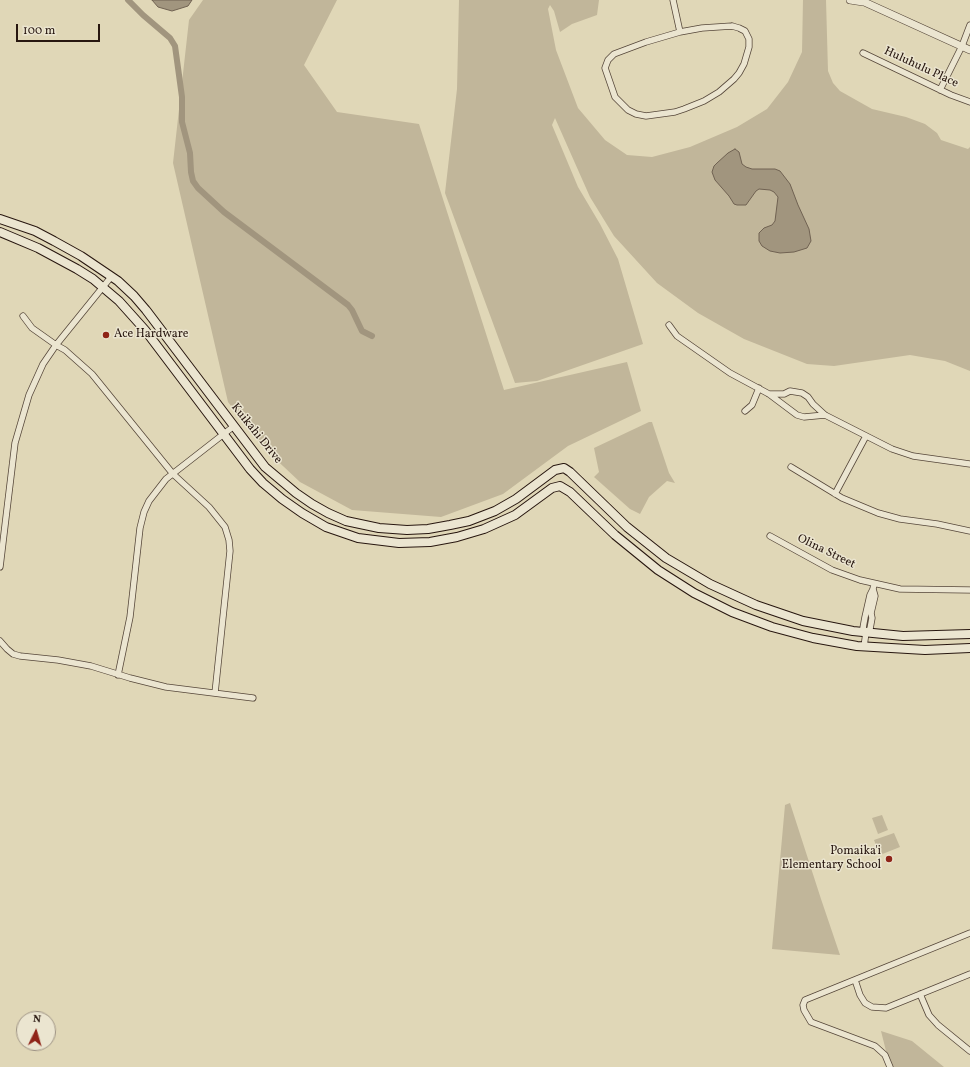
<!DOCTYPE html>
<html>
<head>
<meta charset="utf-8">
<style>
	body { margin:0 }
	#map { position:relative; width:970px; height:1067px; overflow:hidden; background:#e0d7b7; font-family:Vollkorn,serif }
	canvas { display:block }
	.north { position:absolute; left:16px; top:1011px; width:40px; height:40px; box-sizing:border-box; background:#ebe5d0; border:1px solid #9d9283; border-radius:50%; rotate:5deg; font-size:11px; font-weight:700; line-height:16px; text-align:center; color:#27160f }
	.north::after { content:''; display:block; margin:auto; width:14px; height:18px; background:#8f2418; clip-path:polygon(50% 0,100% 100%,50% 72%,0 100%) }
	.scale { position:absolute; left:16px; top:24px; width:84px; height:18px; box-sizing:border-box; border:2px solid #27160f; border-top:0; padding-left:5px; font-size:12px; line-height:14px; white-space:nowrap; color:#27160f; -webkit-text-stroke:3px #ebe5d0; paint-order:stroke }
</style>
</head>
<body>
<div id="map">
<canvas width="970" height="1067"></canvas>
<div class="north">N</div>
<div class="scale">100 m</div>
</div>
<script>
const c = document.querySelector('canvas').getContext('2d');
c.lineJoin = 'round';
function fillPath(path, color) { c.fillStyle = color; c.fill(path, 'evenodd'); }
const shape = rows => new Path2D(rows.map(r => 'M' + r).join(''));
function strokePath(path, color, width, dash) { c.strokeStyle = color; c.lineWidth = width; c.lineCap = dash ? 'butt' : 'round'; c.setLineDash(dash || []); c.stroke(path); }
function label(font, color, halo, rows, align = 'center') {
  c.font = font + ' Vollkorn,serif'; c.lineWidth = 3; c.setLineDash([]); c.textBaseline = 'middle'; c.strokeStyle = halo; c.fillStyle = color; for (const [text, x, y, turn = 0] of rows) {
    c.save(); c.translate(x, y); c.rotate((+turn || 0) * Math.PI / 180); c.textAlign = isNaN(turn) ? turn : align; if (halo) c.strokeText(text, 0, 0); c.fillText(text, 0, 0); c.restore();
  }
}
fillPath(shape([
	[203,0,337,0,304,65,337,112,419,124,504,390,627,362,641,411,568,446,503,494,441,517,352,510,300,482,267,451,228,402,173,163,189,20],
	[459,0,599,0,597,15,572,24,560,32,554,11,550,5,548,9,556,50,578,108,605,140,627,155,652,157,690,147,737,127,767,109,788,82,802,52,803,0,826,0,828,71,833,83,840,91,872,109,906,117,925,124,937,133,941,140,968,149,970,147,970,371,945,361,910,355,834,366,807,364,744,339,698,313,657,283,614,236,590,197,555,118,552,125,578,187,600,224,618,259,643,344,537,381,515,383,445,193,457,89],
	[649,422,652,422,669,473,675,483,667,481,649,497,640,514,630,509,594,477,599,472,594,448],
	[790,803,821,899,840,955,772,949,785,805],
	[882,815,888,830,878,834,872,818],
	[894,833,900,847,880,855,874,840],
	[881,1031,912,1041,944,1067,890,1067]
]), '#c1b69a');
const water = shape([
	[152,0,192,0,188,6,172,11,158,7,152,0],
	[735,149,739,152,742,164,746,167,752,169,775,169,780,171,790,184,798,205,809,229,811,241,807,248,794,252,780,253,770,251,762,246,759,241,759,233,764,228,772,225,775,221,778,197,774,192,770,190,759,189,756,191,746,205,737,205,734,204,729,196,715,180,712,172,714,166,717,163,728,153,735,149]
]);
fillPath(water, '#a1957e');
strokePath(water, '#706252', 1);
strokePath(shape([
	[128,0,143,15,170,38,175,46,182,97,182,122,190,153,191,172,193,181,198,188,224,212,348,305,352,310,362,331,372,336]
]), '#a1957e', 6);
const minor = shape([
	[673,0,680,32],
	[732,26,739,28,745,31,749,39,749,47,744,64,739,73,734,79,719,92,704,101,684,109,675,112,646,116,636,114,628,110,615,97,605,68,608,60,614,54,646,42,680,32,702,28,732,26],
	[863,53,951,95,970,102],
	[940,90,962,46,970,25],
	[23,316,32,328,56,345,65,350,92,374,173,474,209,507,225,527,229,540,230,551,215,693],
	[669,325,677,336,730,373,769,394,797,415,804,417,825,415],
	[769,394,784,394,790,391,802,393,808,397,813,404,825,415,892,449,913,456,970,464],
	[745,411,752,405,759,388],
	[791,467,842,498,878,513,900,519,937,524,970,531],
	[835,494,866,436],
	[770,536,832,570,860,580,900,589,970,590],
	[0,567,15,443,29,395,43,364,56,345,111,277],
	[866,632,863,628,865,617,870,595,873,589],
	[0,641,7,649,13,654,20,656,58,660,91,666,130,678,166,687,253,698],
	[864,647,866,632,870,629,872,618,871,613,875,596,873,589,874,584],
	[118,675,130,617,140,528,144,512,149,501,166,479,234,426],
	[855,980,860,995,865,1003,872,1007,886,1008,970,974],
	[920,994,929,1015,938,1025,970,1051],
	[890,1067,885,1055,875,1046,811,1022,804,1010,803,1005,805,1000,970,933]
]);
const tertiary = shape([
	[850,0,863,2],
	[860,0,970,50]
]);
const secondary = shape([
	[0,219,35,231,54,241,81,256,118,281,134,296,146,310,265,467,296,493,312,504,328,513,346,521,379,528,407,530,428,529,450,525,469,521,495,511,516,499,555,470,564,468,570,472,627,527,666,558,710,584,756,605,803,621,853,631,903,636,970,634],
	[0,232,38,248,77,269,93,279,119,301,145,330,250,469,263,483,282,499,302,513,326,527,358,538,399,543,430,542,457,537,484,529,515,515,552,488,560,486,570,492,615,535,658,570,694,593,732,612,772,627,813,638,857,646,925,650,970,648]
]);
strokePath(minor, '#554639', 7);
strokePath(tertiary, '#554639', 8);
strokePath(secondary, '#27160f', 10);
strokePath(minor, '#ebe5d0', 5.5);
strokePath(tertiary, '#ebe5d0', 7);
strokePath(secondary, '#ebe5d0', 8);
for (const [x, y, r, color] of [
	[106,335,4,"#8f2418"],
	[889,859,4,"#8f2418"]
]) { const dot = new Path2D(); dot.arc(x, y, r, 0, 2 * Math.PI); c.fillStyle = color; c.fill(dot); strokePath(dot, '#ebe5d0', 1.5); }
label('12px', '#27160f', '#ebe5d0', [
	["Huluhulu Place",921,68,25],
	["Kuikahi Drive",256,434,51],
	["Olina Street",826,552,26]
]);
label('12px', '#27160f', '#ebe5d0', [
	["Ace Hardware",114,335],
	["Pomaika'i",881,852,"right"],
	["Elementary School",881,866,"right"]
], 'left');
</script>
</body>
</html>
